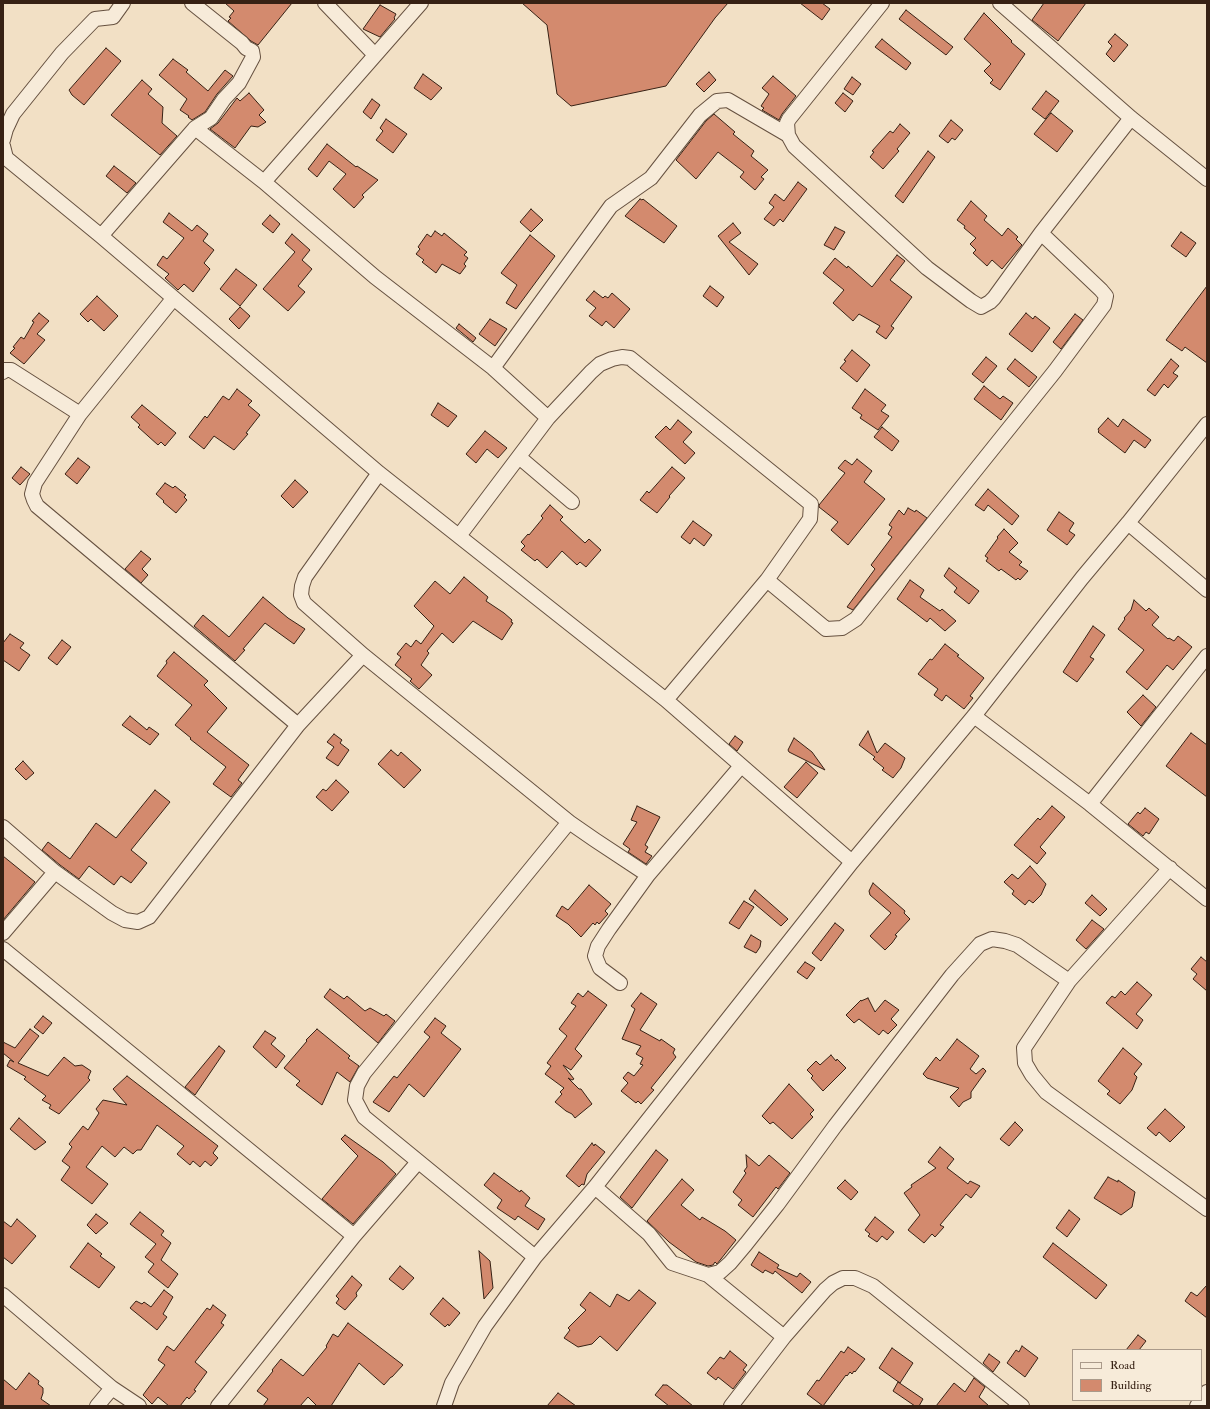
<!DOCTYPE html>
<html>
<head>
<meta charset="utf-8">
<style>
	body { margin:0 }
	#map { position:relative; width:1210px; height:1409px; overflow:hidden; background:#f2e0c5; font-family:"IM FELL Double Pica",serif }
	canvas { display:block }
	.frame { position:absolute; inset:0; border:4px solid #372114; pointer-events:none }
	.legend { position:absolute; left:1072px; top:1349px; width:130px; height:52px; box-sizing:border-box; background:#f7ebd9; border:1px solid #aa9a8a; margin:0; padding:5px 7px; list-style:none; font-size:12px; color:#372114 }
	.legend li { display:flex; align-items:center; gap:8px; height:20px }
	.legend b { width:20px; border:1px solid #aa9a8a }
</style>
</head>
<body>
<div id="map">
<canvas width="1210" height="1409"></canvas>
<div class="frame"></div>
<ul class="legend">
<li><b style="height:5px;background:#f7ebd9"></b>Road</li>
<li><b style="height:11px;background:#d38a6e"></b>Building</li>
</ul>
</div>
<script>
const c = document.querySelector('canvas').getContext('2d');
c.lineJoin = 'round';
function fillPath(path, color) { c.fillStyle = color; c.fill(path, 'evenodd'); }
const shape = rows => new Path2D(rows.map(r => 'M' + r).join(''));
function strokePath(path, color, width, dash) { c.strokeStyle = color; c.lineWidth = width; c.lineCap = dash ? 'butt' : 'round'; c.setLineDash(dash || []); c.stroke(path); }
const building = shape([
	[225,3,292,3,258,45,251,41,228,21,231,18,229,17,234,11,225,3],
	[522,3,728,3,715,18,666,86,571,106,557,94,547,25,522,3],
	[800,3,822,3,830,9,822,20,800,3],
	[1044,3,1086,3,1058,41,1032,20,1044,3],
	[380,5,396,14,394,18,395,19,380,37,363,29,380,5],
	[906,10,953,47,946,55,899,19,906,10],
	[984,13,1012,41,1011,42,1025,54,1000,90,990,83,993,80,984,71,991,64,964,39,984,13],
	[1115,34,1128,45,1114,62,1106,54,1112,46,1108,42,1115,34],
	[882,39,911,63,906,70,875,47,882,39],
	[106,48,121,61,84,105,72,95,69,90,106,48],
	[173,59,188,70,186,72,208,91,225,70,233,76,217,94,205,112,192,120,188,117,189,116,180,110,187,99,159,75,173,59],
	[709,72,716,80,704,92,696,84,709,72],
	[423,74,442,88,431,100,414,88,423,74],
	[773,76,796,96,782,114,779,120,762,110,764,108,761,106,769,94,762,88,773,76],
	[852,77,861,84,853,95,844,89,852,77],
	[142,80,152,89,148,94,163,107,162,123,177,136,160,155,111,115,142,80],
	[1046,91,1059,101,1045,119,1032,109,1046,91],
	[249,93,264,110,259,115,266,122,258,127,251,126,235,148,210,129,218,123,237,98,240,101,249,93],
	[843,93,853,101,845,112,835,103,843,93],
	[372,99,380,105,371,119,363,112,372,99],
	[1051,113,1073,131,1057,152,1034,134,1051,113],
	[714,114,735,132,733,134,754,151,751,156,768,170,761,177,764,179,755,190,740,177,744,172,718,152,696,179,676,160,706,121,714,114],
	[386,119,407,134,393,153,376,140,383,131,380,128,386,119],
	[951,120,963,130,955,140,952,138,948,143,939,136,951,120],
	[900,124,910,133,897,149,899,151,883,169,870,157,874,152,872,151,890,131,893,133,900,124],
	[327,144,356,167,357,166,378,180,362,195,364,197,354,208,333,189,346,174,329,161,317,177,308,169,327,144],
	[928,151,935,157,903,203,895,196,928,151],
	[114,166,136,183,127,193,106,176,114,166],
	[798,182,807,189,783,222,780,219,774,226,764,219,774,207,769,203,775,194,784,201,798,182],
	[640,199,642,200,643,199,677,226,664,243,625,216,640,199],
	[971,201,987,216,984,220,1002,236,1008,228,1018,237,1016,239,1022,245,1002,269,992,260,987,266,973,253,976,250,970,244,976,238,964,228,965,226,957,220,971,201],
	[531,209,543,220,531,232,520,222,531,209],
	[169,213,192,231,197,225,208,234,203,241,214,250,204,263,210,269,193,292,184,284,178,290,165,278,169,274,157,265,163,256,167,259,184,238,163,222,169,213],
	[270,215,280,224,273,233,262,224,270,215],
	[733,223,741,233,729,242,758,264,749,275,718,236,733,223],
	[835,227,845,232,834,250,824,245,835,227],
	[435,231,442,236,444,233,467,252,464,255,468,258,464,264,466,266,460,274,442,264,436,273,422,262,424,260,416,254,420,249,418,247,427,234,431,237,435,231],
	[1181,232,1196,243,1186,257,1171,246,1181,232],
	[292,234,310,250,302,260,312,269,298,286,305,292,288,311,263,289,295,252,285,243,292,234],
	[530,235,555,256,516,309,506,303,517,285,501,273,530,235],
	[897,255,905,261,890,280,912,297,891,326,894,328,886,339,876,332,880,326,859,314,853,321,833,303,844,290,823,273,835,258,847,268,848,266,872,287,897,255],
	[236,269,257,285,240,306,220,289,236,269],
	[710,286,724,297,717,307,703,296,710,286],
	[1207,286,1207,363,1185,347,1182,351,1166,340,1207,286],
	[594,291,603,298,605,296,608,298,612,293,630,309,614,328,606,321,602,326,589,316,596,308,586,300,594,291],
	[97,296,118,316,104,331,91,319,88,322,80,314,97,296],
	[240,307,250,316,239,329,229,319,240,307],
	[39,313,49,321,37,334,45,340,24,364,10,353,15,348,13,347,21,337,24,339,34,322,32,321,39,313],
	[1026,313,1033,319,1035,316,1050,328,1032,352,1009,334,1026,313],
	[1075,314,1083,320,1061,349,1053,342,1075,314],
	[490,319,507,329,495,346,479,334,490,319],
	[459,324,476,338,473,342,456,328,459,324],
	[852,350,870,365,857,382,840,368,846,361,844,360,852,350],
	[986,357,997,366,983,383,972,374,986,357],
	[1015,359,1037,377,1029,387,1007,369,1015,359],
	[1171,359,1179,366,1173,373,1178,376,1168,388,1164,384,1155,396,1147,390,1171,359],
	[984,386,1000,399,1003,396,1013,403,1001,420,974,399,984,386],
	[237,389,252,401,248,405,260,415,246,433,248,434,234,450,214,436,204,449,189,437,205,416,207,418,223,396,229,400,237,389],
	[865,389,886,405,881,411,889,416,878,430,860,418,862,415,852,408,865,389],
	[438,403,457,416,448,427,431,415,438,403],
	[142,405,176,433,165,446,161,442,158,445,138,427,140,425,131,417,142,405],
	[1108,418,1118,427,1123,419,1151,440,1145,448,1134,440,1125,453,1098,432,1099,431,1098,429,1108,418],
	[678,420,692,432,683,442,695,453,685,464,655,437,666,426,670,430,678,420],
	[882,427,899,441,892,451,874,437,882,427],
	[485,431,507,448,498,458,487,449,476,463,466,454,485,431],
	[78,458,90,467,77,484,65,474,78,458],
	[857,459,872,471,864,482,885,499,848,545,831,530,838,522,819,507,819,505,845,473,838,468,845,460,852,465,857,459],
	[21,467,30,474,20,485,12,478,21,467],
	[672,467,685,478,669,496,670,497,657,513,640,500,647,491,649,493,672,467],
	[295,480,308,492,293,508,281,496,295,480],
	[165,483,173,488,175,486,186,495,184,497,187,500,176,513,163,502,164,501,156,494,165,483],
	[988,489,1019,516,1012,525,988,505,984,511,975,505,988,489],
	[550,505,563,517,560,520,585,543,589,539,601,550,586,567,580,562,577,565,562,551,547,568,537,559,535,561,521,550,525,546,521,542,528,534,529,535,543,518,541,516,550,505],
	[908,508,915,512,916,510,927,518,853,610,847,607,875,569,871,565,892,537,888,534,892,527,889,525,899,510,904,515,908,508],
	[1059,512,1074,523,1069,531,1075,535,1067,545,1047,530,1059,512],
	[693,521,712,535,704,546,694,538,690,544,681,537,693,521],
	[1004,529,1018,543,1009,552,1022,562,1019,565,1028,571,1020,580,1018,578,1016,580,1001,569,999,571,986,561,988,558,985,556,998,538,997,537,1004,529],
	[141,551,151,559,142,569,148,575,141,583,125,569,141,551],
	[949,568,979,591,969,604,954,592,957,588,944,576,949,568],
	[464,577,488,597,486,601,504,613,512,620,511,622,513,623,502,640,473,621,453,643,442,633,427,651,429,653,421,665,432,675,419,689,410,681,412,679,395,665,401,657,397,654,406,643,411,647,416,640,421,644,434,626,414,606,435,581,450,594,464,577],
	[910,580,924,590,920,597,940,611,942,609,956,621,945,631,930,618,927,622,897,599,910,580],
	[263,597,288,618,305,629,294,644,265,623,243,649,245,650,235,661,194,626,203,615,229,637,263,597],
	[1134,600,1146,611,1149,608,1159,617,1152,625,1168,639,1169,638,1174,641,1178,636,1192,647,1173,670,1167,665,1147,690,1126,672,1144,650,1118,629,1125,619,1124,618,1131,610,1134,600],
	[1093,626,1105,635,1090,657,1094,659,1077,682,1063,672,1093,626],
	[10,634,24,643,20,648,30,655,19,671,3,660,3,643,10,634],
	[62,640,71,647,57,665,48,658,62,640],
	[945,644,959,655,957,656,984,678,970,696,973,698,964,709,946,695,942,701,934,695,938,689,918,674,930,659,932,660,945,644],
	[174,652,208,681,204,685,227,708,207,732,249,765,238,780,242,783,231,797,213,784,226,767,190,739,191,738,175,725,192,705,157,676,167,663,166,661,174,652],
	[1143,695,1156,707,1141,726,1127,712,1143,695],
	[130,716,147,730,149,727,159,734,150,745,122,725,130,716],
	[868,731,877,753,885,743,905,758,901,768,893,778,882,770,884,768,873,759,875,757,859,745,868,731],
	[1191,733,1207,745,1207,797,1166,766,1191,733],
	[334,734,342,740,340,743,349,750,338,766,326,758,334,747,327,742,334,734],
	[735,736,743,742,737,751,729,744,735,736],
	[794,738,812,752,825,770,789,752,788,750,794,738],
	[391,750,398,756,401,752,421,770,404,788,378,764,391,750],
	[23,761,34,773,26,780,15,769,23,761],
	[806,762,818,773,797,798,784,787,806,762],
	[336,780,349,792,332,811,316,797,323,789,326,791,336,780],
	[155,790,170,802,131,850,147,863,131,883,121,876,114,885,89,866,79,879,60,865,42,850,48,842,70,859,96,823,116,838,155,790],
	[637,806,660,817,645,845,648,847,645,852,652,856,646,864,628,852,630,849,623,844,637,822,631,820,637,806],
	[1052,806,1065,817,1040,847,1046,853,1037,864,1014,845,1038,818,1040,820,1052,806],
	[1145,808,1159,819,1149,834,1146,832,1143,836,1128,824,1138,812,1140,814,1145,808],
	[3,856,35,882,3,920,3,856],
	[1030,866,1046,884,1041,895,1033,903,1029,900,1025,905,1012,894,1014,891,1004,882,1012,874,1018,879,1030,866],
	[873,883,905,911,904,913,910,919,895,935,897,936,892,943,885,950,870,936,891,913,870,895,869,891,873,883],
	[589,885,611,904,605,911,608,914,599,924,597,922,595,925,593,923,581,937,568,924,556,916,562,906,568,910,589,885],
	[755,890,788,919,781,926,749,899,755,890],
	[1092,895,1107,909,1100,916,1085,903,1092,895],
	[744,901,754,907,739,929,729,923,744,901],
	[1092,920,1104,929,1086,949,1076,940,1092,920],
	[835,923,844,930,821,961,812,953,835,923],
	[751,935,761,941,760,947,756,953,744,947,751,935],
	[1201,957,1207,962,1207,991,1193,979,1197,974,1191,969,1201,957],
	[805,962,815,968,807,979,797,972,805,962],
	[1137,982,1152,995,1136,1014,1143,1020,1137,1029,1106,1003,1112,996,1115,998,1121,991,1125,995,1137,982],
	[330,989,344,999,347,996,365,1011,370,1008,384,1016,386,1014,395,1021,378,1043,324,997,330,989],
	[588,991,607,1005,575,1049,582,1056,571,1070,563,1065,574,1079,572,1080,568,1078,579,1089,581,1089,592,1104,575,1118,572,1114,566,1111,555,1102,562,1094,560,1092,564,1088,545,1074,551,1066,547,1063,567,1036,559,1029,576,1006,571,1003,578,993,583,997,588,991],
	[641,993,657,1004,640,1030,660,1041,661,1039,675,1049,673,1053,676,1057,651,1088,654,1090,641,1104,638,1101,636,1103,621,1091,628,1083,623,1078,628,1072,634,1076,643,1065,640,1064,643,1058,636,1054,641,1046,622,1039,635,1009,631,1006,641,993],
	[868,998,875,1012,885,1000,899,1010,891,1019,897,1025,888,1034,883,1030,879,1035,859,1019,854,1023,846,1015,861,1000,861,1001,868,998],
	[43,1016,52,1023,43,1034,34,1027,43,1016],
	[435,1018,446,1026,441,1033,461,1049,424,1097,409,1084,389,1112,373,1102,394,1076,397,1078,430,1037,424,1032,435,1018],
	[30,1029,39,1036,18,1063,48,1076,64,1057,75,1066,82,1065,91,1071,88,1078,90,1080,59,1114,49,1108,51,1105,42,1100,46,1096,24,1079,26,1077,7,1066,10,1060,14,1062,3,1053,3,1042,15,1048,30,1029],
	[317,1029,350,1056,348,1058,359,1066,350,1082,337,1072,322,1105,296,1085,300,1081,284,1068,307,1041,306,1040,317,1029],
	[265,1031,276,1038,271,1044,285,1056,276,1068,253,1047,265,1031],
	[957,1039,979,1056,970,1069,976,1074,983,1068,986,1071,971,1092,971,1098,963,1102,959,1107,950,1097,959,1088,927,1078,923,1074,936,1057,940,1061,957,1039],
	[219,1046,225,1051,195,1095,185,1087,219,1046],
	[1123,1048,1142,1064,1134,1074,1137,1077,1132,1090,1120,1104,1107,1094,1110,1091,1098,1081,1123,1048],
	[831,1055,836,1061,837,1059,846,1068,823,1091,811,1078,813,1076,807,1070,816,1061,820,1065,831,1055],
	[127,1076,218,1146,213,1153,218,1158,211,1166,205,1161,200,1167,193,1161,190,1165,177,1154,184,1146,157,1125,141,1150,137,1150,133,1154,124,1147,115,1157,102,1146,86,1167,108,1184,92,1204,61,1180,70,1167,62,1161,72,1147,69,1144,83,1126,88,1130,99,1113,96,1109,103,1100,127,1105,113,1089,127,1076],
	[789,1084,814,1110,810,1114,813,1117,792,1139,773,1122,770,1124,762,1116,789,1084],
	[1165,1109,1185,1127,1170,1142,1159,1132,1156,1136,1147,1128,1165,1109],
	[19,1118,46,1142,35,1150,10,1129,19,1118],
	[1015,1122,1023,1130,1009,1146,1000,1139,1015,1122],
	[345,1135,383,1162,396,1174,353,1224,322,1199,358,1156,341,1139,345,1135],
	[592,1143,594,1146,595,1144,605,1152,587,1174,584,1185,582,1184,579,1187,566,1176,592,1143],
	[940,1147,954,1159,947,1168,968,1184,970,1181,980,1186,971,1198,966,1194,940,1225,944,1227,935,1237,932,1234,924,1243,908,1230,920,1215,904,1193,912,1187,911,1185,936,1168,928,1162,940,1147],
	[656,1150,668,1160,632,1208,620,1197,656,1150],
	[746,1155,759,1166,769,1155,790,1173,778,1189,776,1187,753,1217,738,1205,742,1200,733,1192,746,1173,744,1171,747,1167,746,1155],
	[494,1173,520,1192,521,1190,530,1198,525,1206,545,1219,538,1230,518,1216,515,1220,497,1208,502,1200,484,1185,494,1173],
	[1108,1177,1118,1182,1118,1180,1135,1192,1132,1207,1121,1215,1094,1198,1108,1177],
	[682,1179,694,1190,681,1205,700,1220,702,1217,725,1231,736,1240,717,1264,715,1262,713,1265,708,1266,696,1262,669,1242,647,1221,682,1179],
	[845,1180,858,1192,851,1200,837,1188,845,1180],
	[1069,1210,1080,1219,1067,1237,1056,1228,1069,1210],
	[140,1212,164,1231,161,1235,171,1243,161,1260,178,1274,168,1288,148,1272,154,1264,145,1257,156,1244,130,1224,140,1212],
	[96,1214,108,1223,96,1234,87,1225,96,1214],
	[875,1217,894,1232,887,1240,882,1236,877,1242,868,1236,870,1234,865,1230,875,1217],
	[17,1219,36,1236,12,1264,3,1257,3,1221,11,1227,17,1219],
	[88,1243,102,1254,100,1256,115,1267,99,1288,70,1267,88,1243],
	[1053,1243,1107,1285,1096,1299,1043,1257,1053,1243],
	[479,1251,490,1261,493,1288,484,1299,479,1251],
	[759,1252,779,1265,777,1268,797,1277,800,1273,811,1282,802,1293,775,1271,773,1274,765,1270,763,1273,751,1265,759,1252],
	[400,1266,414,1278,403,1290,389,1279,400,1266],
	[352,1276,362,1285,356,1293,357,1296,345,1310,336,1303,339,1299,336,1296,352,1276],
	[1207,1285,1207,1318,1185,1301,1191,1292,1197,1296,1207,1285],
	[164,1290,173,1297,163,1314,167,1317,157,1330,130,1308,136,1301,142,1304,144,1302,151,1307,164,1290],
	[639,1290,656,1303,617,1351,600,1336,592,1344,578,1347,564,1338,570,1330,568,1328,586,1310,580,1305,590,1292,610,1307,617,1294,629,1301,639,1290],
	[443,1298,460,1313,449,1326,448,1324,445,1327,430,1314,443,1298],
	[213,1305,226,1315,221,1323,224,1325,195,1362,207,1372,194,1390,196,1391,189,1399,187,1397,180,1406,169,1406,158,1397,152,1404,143,1395,165,1365,158,1360,167,1346,174,1351,207,1308,210,1310,213,1305],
	[348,1323,403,1365,392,1377,391,1377,384,1385,359,1363,331,1406,317,1406,308,1397,300,1406,263,1406,268,1399,257,1391,273,1371,272,1370,281,1359,303,1376,327,1347,326,1346,333,1334,338,1337,348,1323],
	[1138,1335,1146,1341,1139,1350,1126,1350,1138,1335],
	[1022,1346,1038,1358,1025,1377,1007,1363,1016,1350,1019,1352,1022,1346],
	[848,1347,865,1359,855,1372,854,1371,852,1374,850,1372,847,1376,846,1375,823,1406,807,1394,817,1380,819,1381,841,1351,844,1353,848,1347],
	[892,1348,913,1363,900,1383,879,1368,892,1348],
	[730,1351,747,1365,743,1370,746,1372,733,1389,718,1377,716,1380,707,1373,720,1357,724,1359,730,1351],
	[989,1354,1000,1362,993,1372,983,1363,989,1354],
	[29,1373,39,1381,38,1384,43,1388,43,1393,41,1399,51,1406,3,1406,3,1379,16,1390,29,1373],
	[974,1378,985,1387,979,1397,989,1406,936,1406,954,1383,965,1392,974,1378],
	[898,1382,923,1399,919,1406,915,1406,893,1391,898,1382],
	[663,1385,667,1385,693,1406,669,1406,655,1395,663,1385],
	[558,1393,576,1406,547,1406,558,1393]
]);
fillPath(building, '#d38a6e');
strokePath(building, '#372114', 1);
const minor = shape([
	[192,3,242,43,246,48,252,51,253,57,239,83,224,99,211,118,195,128],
	[325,3,375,55],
	[882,3,789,119,787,123,788,135,794,146,927,268,971,301,981,307,990,302,994,298,1041,233,1131,118],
	[1000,3,1131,118,1207,179],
	[3,140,6,129,13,114,62,53,95,19,113,17,123,3],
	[3,146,6,158,101,236,379,473,666,700,852,862],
	[264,182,421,3],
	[101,236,195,128,264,182,375,277,493,368,548,418,459,536],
	[493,368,611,206,651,178,700,115,717,101,728,100,788,135],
	[3,372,4,370,11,370,80,414],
	[548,418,591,372,600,364,612,359,622,357,630,358,811,504,810,519,767,580],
	[519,457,572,502],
	[1128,523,1207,590],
	[363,655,304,603,301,595,302,586,305,577,379,473],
	[666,700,767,580,826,629,842,628,856,619,1055,371,1104,305,1106,296,1101,290,1041,233],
	[974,716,1090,804,1207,899],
	[298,725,363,655,569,822,364,1073,357,1086,355,1100,364,1117,535,1257],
	[1090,804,1207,656],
	[569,822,595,840,648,875,741,766],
	[3,827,55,872,112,913,125,920,138,922,149,917,298,725,37,506,34,500,32,494,35,483,80,414,173,299],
	[1170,868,1069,981,1024,1048,1025,1063,1032,1075,1046,1092,1207,1209],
	[3,933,55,872],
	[3,949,354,1236,218,1406],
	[620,983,600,968,595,956,598,946,609,929,648,875],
	[595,1187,649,1234,672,1263,708,1275,784,1337],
	[354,1236,418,1162],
	[708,1275,720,1272,730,1263,746,1244,777,1205,835,1126,952,975,980,944,992,939,1005,941,1017,945,1069,981],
	[3,1295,112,1388,139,1406],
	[97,1406,112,1388],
	[444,1406,452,1383,485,1326,535,1257,595,1187,852,862,974,716,1082,578,1128,523,1207,424],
	[731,1406,784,1337,825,1290,833,1283,843,1278,855,1278,873,1286,1022,1406],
	[1197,1406,1207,1392]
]);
strokePath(minor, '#665140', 16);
strokePath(minor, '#f7ebd9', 14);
</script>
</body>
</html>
